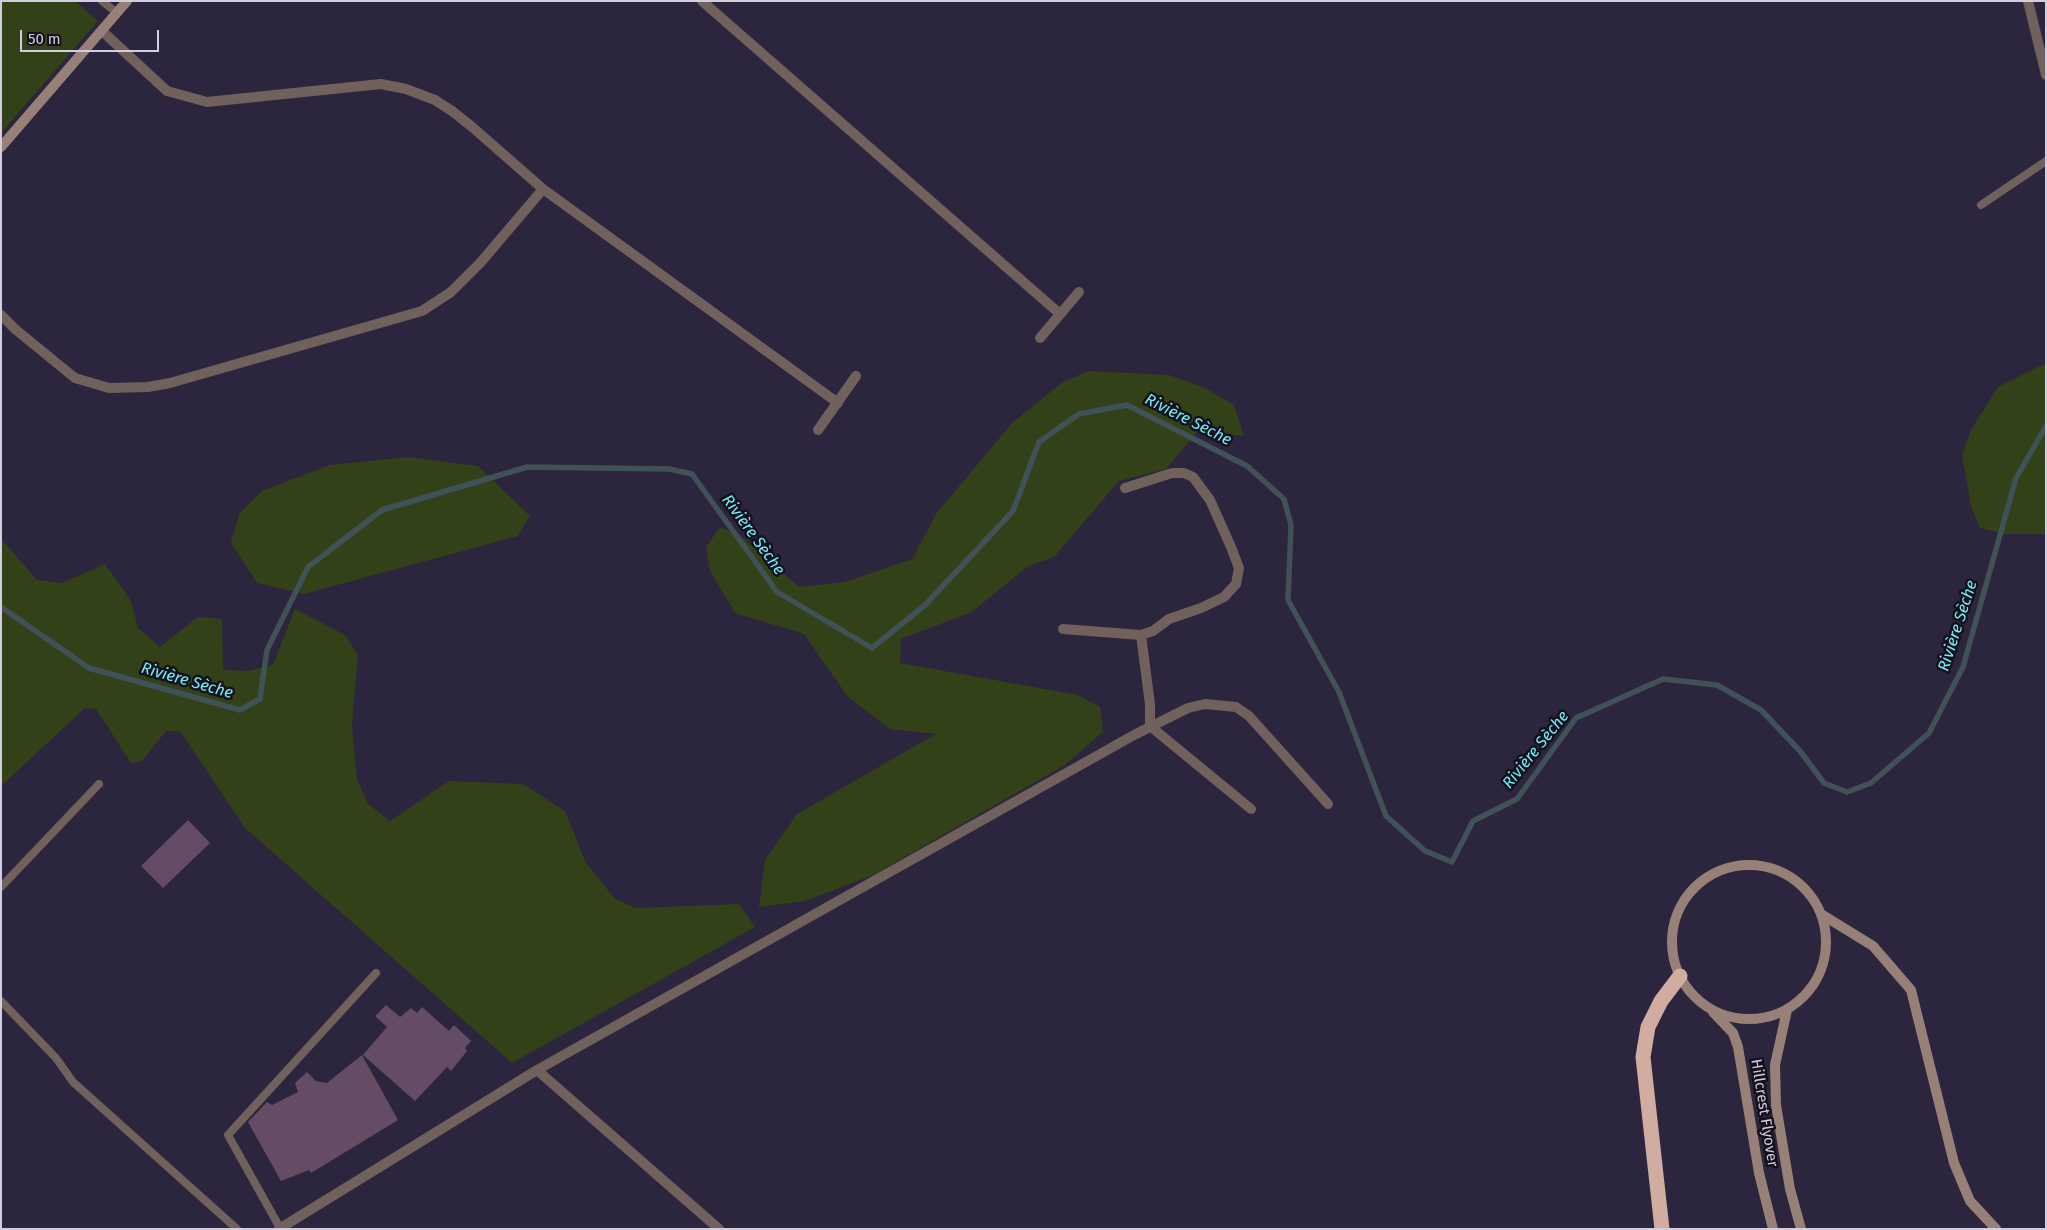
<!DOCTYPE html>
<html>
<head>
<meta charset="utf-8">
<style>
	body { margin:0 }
	#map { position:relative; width:2047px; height:1230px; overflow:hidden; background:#2c253e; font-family:"Fira Sans",sans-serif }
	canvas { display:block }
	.frame { position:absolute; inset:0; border:2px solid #d2cedf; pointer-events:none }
	.scale { position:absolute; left:20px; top:30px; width:139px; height:22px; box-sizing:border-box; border:2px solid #d2cedf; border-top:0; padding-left:6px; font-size:15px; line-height:18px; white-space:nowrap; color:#d2cedf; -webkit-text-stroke:4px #14111c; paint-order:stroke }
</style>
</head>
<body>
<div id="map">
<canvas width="2047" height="1230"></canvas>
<div class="frame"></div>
<div class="scale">50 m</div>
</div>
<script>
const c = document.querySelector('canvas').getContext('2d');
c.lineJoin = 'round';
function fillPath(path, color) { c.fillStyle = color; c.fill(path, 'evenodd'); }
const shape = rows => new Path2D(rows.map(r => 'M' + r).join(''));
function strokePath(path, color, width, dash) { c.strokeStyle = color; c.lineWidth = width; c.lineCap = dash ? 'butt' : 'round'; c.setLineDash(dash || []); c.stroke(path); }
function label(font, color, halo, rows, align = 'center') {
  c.font = font + ' "Fira Sans",sans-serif'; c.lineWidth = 5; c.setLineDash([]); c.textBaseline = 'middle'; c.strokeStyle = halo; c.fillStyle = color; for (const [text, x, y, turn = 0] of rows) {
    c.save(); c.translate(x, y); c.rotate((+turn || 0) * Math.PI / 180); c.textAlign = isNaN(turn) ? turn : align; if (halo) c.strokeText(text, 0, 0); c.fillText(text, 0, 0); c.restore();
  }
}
fillPath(shape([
	[1,1,75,1,98,21,1,133],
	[2046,363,2046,534,2005,534,1980,528,1971,506,1962,455,1971,430,1998,387],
	[1088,371,1169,375,1203,387,1234,405,1244,436,1198,431,1166,469,1119,481,1054,557,1028,566,972,612,901,639,900,663,1078,695,1100,707,1103,732,1065,765,873,875,805,901,759,907,765,860,797,814,936,734,890,729,848,697,804,634,735,613,710,571,706,547,720,527,742,537,799,587,845,582,912,559,936,514,1012,423,1063,382],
	[408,457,478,466,530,516,518,536,304,594,257,583,231,543,239,514,262,491,330,465],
	[1,539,37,580,62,583,105,564,131,601,138,628,160,647,198,617,222,619,223,670,248,671,273,665,295,609,345,635,358,655,352,726,357,779,368,804,390,821,449,781,523,784,565,811,585,861,614,898,635,908,739,904,755,927,512,1063,245,828,180,731,166,731,142,761,131,763,96,709,85,708,1,786]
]), '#334118');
strokePath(shape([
	[1,607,89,668,240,710,260,699,267,650,308,567,382,510,527,467,669,469,692,474,777,592,872,648,925,605,1013,511,1039,442,1079,414,1127,405,1247,466,1284,499,1291,525,1288,600,1339,692,1386,816,1425,851,1452,862,1473,821,1517,799,1576,718,1663,679,1717,685,1761,710,1800,751,1824,783,1847,792,1871,783,1929,733,1963,667,2016,478,2046,426]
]), '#405158', 5.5);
fillPath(shape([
	[188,820,210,843,163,888,141,866],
	[386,1005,400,1017,411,1008,417,1013,422,1007,449,1031,454,1025,471,1041,465,1048,467,1051,451,1071,447,1067,415,1101,363,1055,387,1027,375,1016],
	[362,1055,398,1120,311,1173,309,1170,281,1181,248,1122,267,1102,272,1105,298,1092,295,1083,307,1072,316,1081,327,1083]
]), '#644d64');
strokePath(shape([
	[102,1,117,13],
	[1981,205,2046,161],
	[1,887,99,784],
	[1,1001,56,1058,73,1082,237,1229],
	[280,1228,228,1135,376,973]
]), '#70615c', 8);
strokePath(shape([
	[702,1,1060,314],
	[2028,1,2046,75],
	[102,31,167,91,207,102,381,84,406,89,435,100,452,111,471,126,543,189,838,403],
	[1,315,15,329,75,378,109,388,148,387,170,383,422,311,451,292,481,262,543,189],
	[1040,338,1079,292],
	[818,430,856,376],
	[1063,629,1141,635,1153,631,1169,619,1201,608,1224,597,1236,584,1239,568,1231,547,1210,500,1193,477,1184,473,1172,473,1125,488],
	[1141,635,1150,704,1150,726,1251,809],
	[537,1070,719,1229],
	[279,1229,537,1070,1134,735,1188,708,1205,704,1236,707,1249,716,1328,804]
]), '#70615c', 10);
strokePath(shape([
	[1,147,127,1],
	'1672 942a77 77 0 1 1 154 0a77 77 0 1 1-154 0Z',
	[1821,914,1873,946,1911,990,1954,1163,1970,1201,1996,1229],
	[1787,1010,1775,1065,1776,1105,1790,1189,1801,1229],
	[1713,1012,1733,1033,1738,1047,1759,1173,1773,1229]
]), '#978077', 10);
strokePath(shape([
	[1662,1229,1643,1057,1648,1027,1661,1001,1680,976]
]), '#d0ada0', 15);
label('15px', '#d2cedf', '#14111c', [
	["Hillcrest Flyover",1764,1113,81]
]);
label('italic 16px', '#70effa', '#14111c', [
	["Rivière Sèche",1188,420,27],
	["Rivière Sèche",753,535,54],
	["Rivière Sèche",1958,626,-72],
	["Rivière Sèche",187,681,16],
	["Rivière Sèche",1536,750,-51]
]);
</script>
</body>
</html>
